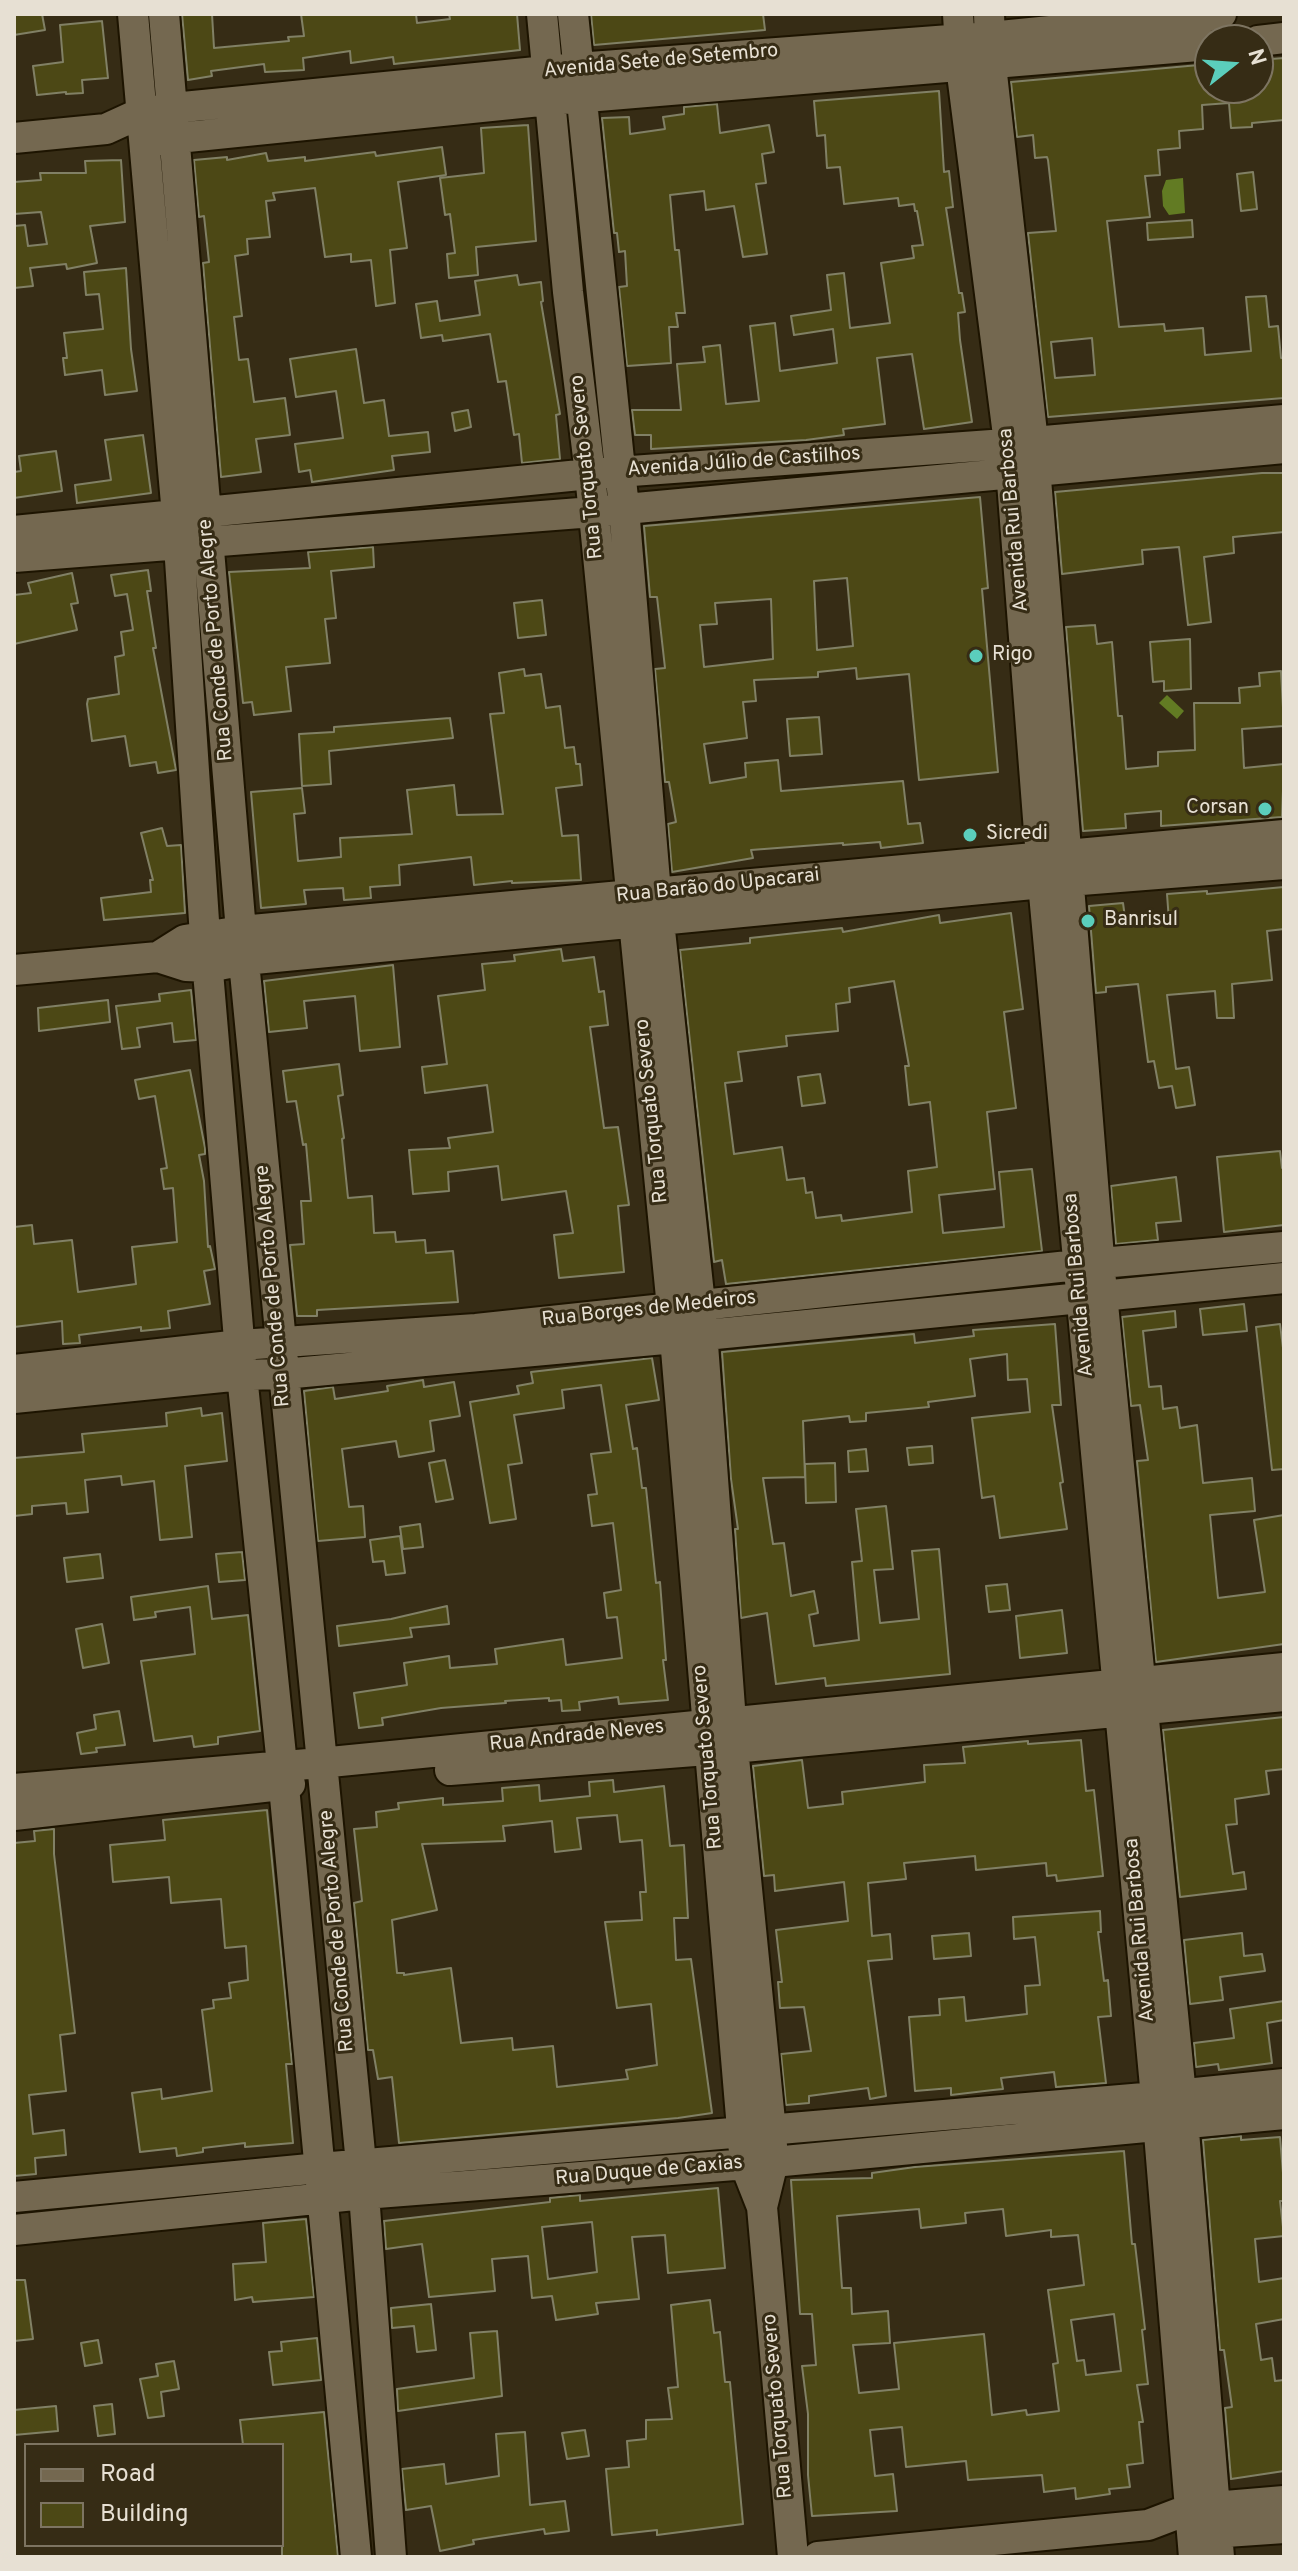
<!DOCTYPE html>
<html>
<head>
<meta charset="utf-8">
<style>
	body { margin:0 }
	#map { position:relative; width:1298px; height:2571px; overflow:hidden; background:#362c15; font-family:Overpass,sans-serif }
	canvas { display:block }
	.frame { position:absolute; inset:0; border:16px solid #e7e0d3; pointer-events:none }
	.legend { position:absolute; left:24px; top:2443px; width:260px; height:104px; box-sizing:border-box; background:#362c15; border:2px solid #7d7461; margin:0; padding:10px 14px; list-style:none; font-size:24px; color:#e7e0d3 }
	.legend li { display:flex; align-items:center; gap:16px; height:40px }
	.legend b { width:40px; border:2px solid #7d7461 }
	.north { position:absolute; left:1194px; top:24px; width:80px; height:80px; box-sizing:border-box; background:#362c15; border:2px solid #7d7461; border-radius:50%; rotate:73deg; font-size:22px; font-weight:700; line-height:32px; text-align:center; color:#e7e0d3 }
	.north::after { content:''; display:block; margin:auto; width:28px; height:36px; background:#5bcebc; clip-path:polygon(50% 0,100% 100%,50% 72%,0 100%) }
</style>
</head>
<body>
<div id="map">
<canvas width="1298" height="2571"></canvas>
<div class="frame"></div>
<ul class="legend">
<li><b style="height:10px;background:#746850"></b>Road</li>
<li><b style="height:22px;background:#4c4815"></b>Building</li>
</ul>
<div class="north">N</div>
</div>
<script>
const c = document.querySelector('canvas').getContext('2d');
c.lineJoin = 'round';
function fillPath(path, color) { c.fillStyle = color; c.fill(path, 'evenodd'); }
const shape = rows => new Path2D(rows.map(r => 'M' + r).join(''));
function strokePath(path, color, width, dash) { c.strokeStyle = color; c.lineWidth = width; c.lineCap = dash ? 'butt' : 'round'; c.setLineDash(dash || []); c.stroke(path); }
function label(font, color, halo, rows, align = 'center') {
  c.font = font + ' Overpass,sans-serif'; c.lineWidth = 6; c.setLineDash([]); c.textBaseline = 'middle'; c.strokeStyle = halo; c.fillStyle = color; for (const [text, x, y, turn = 0] of rows) {
    c.save(); c.translate(x, y); c.rotate((+turn || 0) * Math.PI / 180); c.textAlign = isNaN(turn) ? turn : align; if (halo) c.strokeText(text, 0, 0); c.fillText(text, 0, 0); c.restore();
  }
}
fillPath(shape([
	[1183,178,1185,213,1169,215,1163,206,1162,191,1166,180],
	[1167,695,1184,711,1177,719,1159,703]
]), '#627b23');
const building = shape([
	[14,14,42,14,45,30,14,35,14,14],
	[182,14,212,14,214,48,289,41,288,37,304,36,301,14,416,14,417,23,450,19,449,14,517,14,520,50,394,64,393,57,351,63,350,51,303,58,304,70,265,72,264,64,211,71,212,76,188,80,182,14],
	[591,14,763,14,765,30,594,45,591,14],
	[102,21,108,78,82,80,83,93,66,94,66,92,37,95,33,66,63,62,60,25,102,21],
	[1284,58,1284,120,1252,123,1252,127,1231,128,1229,103,1202,105,1203,129,1179,131,1180,148,1158,150,1160,175,1145,176,1150,217,1107,221,1119,327,1164,324,1165,331,1203,328,1205,355,1251,351,1246,297,1266,296,1269,327,1278,326,1281,358,1284,358,1284,398,1048,417,1028,233,1056,231,1048,160,1047,157,1035,158,1033,135,1017,137,1011,82,1210,64,1210,88,1258,88,1258,60,1284,58],
	[1092,338,1095,375,1055,378,1051,342,1092,338],
	[939,91,944,172,949,171,953,207,946,208,959,293,962,293,965,312,958,313,960,340,972,422,924,429,912,354,877,358,885,424,843,429,844,435,806,440,651,449,651,435,635,435,632,410,681,410,677,364,705,362,703,347,720,345,726,404,759,401,750,326,775,323,780,371,837,363,833,329,794,335,791,316,831,310,827,275,844,273,850,328,890,323,881,263,914,258,912,246,923,245,917,211,915,211,914,204,899,206,898,198,844,204,840,167,827,168,825,135,817,136,814,101,939,91],
	[717,104,720,133,769,125,774,152,762,154,766,183,756,184,767,254,743,257,734,206,706,210,704,191,670,195,675,250,679,250,685,313,676,313,678,327,669,327,671,363,627,366,619,287,627,286,625,251,619,252,617,233,614,233,602,118,629,117,630,134,665,129,663,117,684,114,684,107,717,104],
	[528,125,536,241,476,247,478,275,449,278,447,254,455,253,450,214,445,215,440,178,484,173,481,128,528,125],
	[442,147,446,175,398,182,407,248,390,250,395,303,376,306,371,260,351,262,351,254,325,257,315,188,273,193,275,200,266,201,270,237,247,239,248,254,235,256,242,316,234,317,239,360,248,359,254,402,285,398,290,435,256,439,261,472,221,477,203,263,209,262,204,216,199,217,194,160,227,157,227,160,266,153,268,161,305,157,305,161,375,152,376,156,442,147],
	[121,160,125,222,90,226,97,263,67,269,66,264,30,268,33,286,14,288,14,226,25,225,28,246,47,244,41,212,14,214,14,182,41,180,40,173,86,173,85,161,121,160],
	[1253,172,1257,209,1241,211,1237,174,1253,172],
	[1192,220,1193,237,1148,240,1147,223,1192,220],
	[126,268,131,349,137,391,105,395,102,370,65,375,63,358,67,358,64,333,103,329,99,294,86,295,84,272,126,268],
	[517,275,519,285,541,282,543,301,541,302,560,414,556,415,560,459,522,463,519,434,514,435,506,381,498,382,490,334,443,341,442,335,421,338,416,304,437,301,440,321,480,315,475,281,517,275],
	[356,349,364,403,384,400,389,436,428,432,430,452,392,456,394,470,312,482,310,470,299,472,295,444,343,438,336,391,296,397,290,359,356,349],
	[468,410,471,427,455,431,452,413,468,410],
	[143,435,151,493,77,503,75,485,111,480,105,440,143,435],
	[56,451,62,491,14,498,14,472,21,471,19,456,56,451],
	[1262,473,1284,473,1284,532,1233,537,1234,553,1204,557,1211,622,1188,625,1179,547,1142,550,1143,564,1062,574,1055,492,1262,473],
	[980,497,988,588,982,589,998,772,919,780,909,674,857,679,856,668,818,672,818,677,754,680,756,701,743,702,747,738,704,744,710,783,746,777,745,763,778,760,781,791,903,781,908,824,920,823,923,843,881,848,880,842,843,845,843,843,751,850,753,858,672,872,668,824,676,822,669,782,665,782,655,669,665,668,657,597,650,597,644,526,980,497],
	[847,578,853,646,817,650,814,581,847,578],
	[771,599,773,659,704,667,700,625,717,624,715,603,771,599],
	[373,547,374,567,331,571,336,618,325,619,330,663,286,667,291,711,254,715,252,702,243,703,229,572,310,568,308,552,373,547],
	[148,570,151,591,147,591,156,648,153,648,176,770,158,773,156,762,130,766,125,736,92,741,87,704,88,699,119,694,115,657,124,655,121,632,133,630,127,594,115,596,111,575,148,570],
	[72,573,78,603,71,604,77,630,14,644,14,595,31,593,28,583,72,573],
	[542,600,546,635,518,638,514,603,542,600],
	[1095,625,1097,644,1112,642,1118,716,1122,716,1126,769,1158,766,1158,752,1195,750,1194,703,1240,703,1239,688,1260,686,1259,673,1281,671,1284,726,1242,729,1244,768,1284,764,1282,817,1161,826,1161,811,1125,814,1126,828,1083,831,1066,627,1095,625],
	[1190,639,1191,689,1164,691,1164,681,1153,682,1150,642,1190,639],
	[524,669,525,676,541,674,546,708,560,706,565,748,574,747,576,764,580,764,582,785,556,788,562,836,578,835,581,880,512,883,512,881,474,885,471,857,399,865,400,885,370,887,371,898,344,900,343,888,304,890,306,904,261,908,251,792,302,788,305,813,294,814,298,861,341,857,340,838,412,834,407,790,454,785,457,815,503,814,490,714,504,713,499,673,524,669],
	[819,717,822,754,790,756,787,719,819,717],
	[450,718,453,738,329,751,331,784,302,786,299,734,334,732,334,727,450,718],
	[162,828,167,846,181,845,185,913,104,920,101,898,151,892,150,880,153,880,141,833,162,828],
	[1284,887,1284,929,1267,931,1272,980,1232,984,1234,1018,1217,1018,1215,991,1167,995,1176,1069,1189,1067,1195,1105,1176,1108,1172,1086,1159,1088,1154,1061,1148,1062,1138,984,1106,987,1106,992,1096,993,1089,906,1123,903,1126,925,1169,921,1167,894,1207,891,1207,894,1284,887],
	[1011,913,1023,1009,1004,1012,1016,1108,987,1112,995,1189,939,1195,943,1233,1004,1227,999,1172,1032,1169,1042,1251,726,1284,722,1260,714,1262,680,950,750,943,750,938,842,928,843,932,939,915,940,923,1011,913],
	[894,981,909,1066,905,1066,909,1105,930,1102,937,1167,908,1171,912,1212,842,1221,841,1215,816,1218,812,1192,806,1193,804,1178,787,1180,782,1147,734,1154,725,1083,742,1081,738,1052,787,1046,786,1036,838,1031,836,1004,850,1002,849,988,894,981],
	[561,949,563,961,594,957,599,992,604,991,608,1025,590,1027,604,1128,618,1127,629,1205,618,1206,624,1272,559,1278,554,1235,573,1233,566,1191,502,1200,498,1166,448,1172,449,1191,413,1194,409,1150,450,1148,448,1138,493,1132,487,1085,425,1093,422,1067,447,1064,438,996,485,990,482,964,515,961,514,955,561,949],
	[393,965,400,1047,360,1051,355,996,304,1001,307,1028,269,1032,264,981,393,965],
	[191,990,196,1040,174,1042,172,1023,137,1028,140,1047,122,1049,116,1006,160,1001,159,994,191,990],
	[108,1000,110,1022,39,1031,38,1008,108,1000],
	[339,1064,343,1095,338,1096,344,1138,342,1139,348,1198,372,1196,374,1233,395,1232,396,1242,425,1240,426,1253,453,1251,458,1302,317,1310,317,1316,297,1316,290,1245,304,1244,301,1201,311,1201,306,1144,303,1145,296,1101,287,1102,283,1071,339,1064],
	[190,1070,205,1148,205,1154,199,1155,204,1181,208,1247,210,1246,215,1269,204,1271,210,1304,168,1311,170,1328,141,1331,141,1327,79,1335,80,1343,63,1344,62,1321,14,1327,14,1227,32,1225,34,1244,72,1240,78,1292,136,1284,132,1247,177,1242,173,1188,164,1189,161,1169,167,1168,155,1096,139,1099,135,1080,190,1070],
	[820,1074,825,1103,802,1106,798,1077,820,1074],
	[1280,1151,1282,1168,1284,1168,1284,1225,1224,1232,1217,1157,1280,1151],
	[1176,1177,1181,1221,1156,1223,1158,1240,1116,1244,1111,1186,1176,1177],
	[1244,1304,1247,1331,1203,1335,1200,1309,1244,1304],
	[1175,1311,1176,1327,1143,1331,1149,1387,1161,1386,1163,1409,1177,1407,1180,1428,1197,1425,1203,1483,1252,1478,1255,1511,1210,1515,1218,1598,1265,1592,1254,1520,1284,1515,1284,1644,1156,1662,1137,1461,1148,1460,1140,1405,1131,1406,1122,1317,1175,1311],
	[1055,1324,1061,1405,1052,1405,1063,1482,1060,1483,1067,1529,1000,1538,994,1496,982,1498,972,1418,1030,1412,1027,1379,1008,1380,1007,1354,970,1359,975,1396,928,1402,929,1407,866,1413,866,1421,850,1422,849,1416,803,1421,805,1477,763,1478,773,1544,784,1543,791,1596,814,1591,818,1613,809,1615,814,1646,859,1640,852,1562,862,1561,856,1509,886,1506,893,1569,874,1570,880,1623,919,1619,912,1551,939,1549,950,1674,826,1686,825,1678,776,1684,767,1613,741,1618,735,1529,738,1529,731,1479,722,1352,914,1334,915,1343,974,1336,973,1330,1055,1324],
	[1280,1324,1284,1356,1284,1469,1272,1470,1256,1327,1280,1324],
	[652,1358,659,1400,626,1405,633,1449,637,1448,642,1488,646,1488,656,1583,660,1582,666,1660,663,1660,668,1700,619,1704,618,1697,579,1702,580,1710,562,1711,561,1700,549,1701,549,1698,505,1701,506,1703,441,1708,382,1718,383,1725,359,1728,354,1693,407,1685,404,1663,449,1656,450,1668,497,1664,495,1649,563,1639,566,1665,622,1658,617,1617,607,1618,604,1593,621,1590,613,1523,592,1526,588,1495,597,1494,591,1454,611,1452,601,1385,562,1390,564,1408,514,1415,522,1463,508,1465,516,1519,490,1523,470,1402,519,1394,517,1386,533,1383,531,1372,652,1358],
	[423,1380,424,1387,454,1382,460,1416,430,1421,434,1451,399,1457,396,1441,342,1449,349,1507,363,1506,365,1537,318,1541,304,1391,333,1387,335,1399,388,1391,387,1386,423,1380],
	[201,1408,202,1416,222,1413,227,1461,185,1466,192,1537,160,1540,154,1481,122,1485,121,1476,85,1480,88,1512,67,1514,66,1503,32,1506,32,1514,14,1516,14,1458,84,1452,82,1434,167,1426,166,1413,201,1408],
	[932,1446,933,1463,909,1465,907,1448,932,1446],
	[866,1449,868,1471,849,1472,848,1451,866,1449],
	[445,1460,453,1499,436,1502,429,1463,445,1460],
	[835,1463,836,1502,806,1503,805,1464,835,1463],
	[420,1524,423,1547,403,1549,400,1527,420,1524],
	[400,1536,405,1573,386,1575,384,1561,373,1562,370,1540,400,1536],
	[242,1552,245,1580,219,1582,216,1554,242,1552],
	[100,1554,103,1578,67,1582,64,1558,100,1554],
	[1007,1584,1010,1610,989,1612,986,1586,1007,1584],
	[208,1586,212,1619,248,1615,260,1731,218,1737,218,1744,194,1747,192,1736,154,1741,141,1661,195,1654,190,1607,155,1612,156,1617,134,1620,131,1597,208,1586],
	[447,1606,449,1624,410,1628,412,1637,339,1646,337,1626,391,1619,447,1606],
	[1062,1610,1067,1653,1020,1658,1016,1616,1062,1610],
	[102,1624,109,1663,83,1668,76,1629,102,1624],
	[119,1711,125,1745,96,1748,97,1752,81,1754,77,1733,96,1729,94,1715,119,1711],
	[1284,1717,1284,1769,1266,1771,1269,1794,1235,1799,1237,1824,1226,1825,1233,1874,1244,1872,1246,1889,1180,1897,1163,1730,1284,1717],
	[1081,1740,1086,1791,1094,1790,1103,1876,1057,1881,1056,1875,1047,1876,1046,1863,976,1870,975,1856,904,1863,906,1879,868,1883,872,1936,890,1934,892,1959,868,1961,886,2096,870,2099,868,2088,809,2096,809,2103,786,2105,781,2054,811,2051,804,2007,780,2008,778,1982,782,1982,776,1930,848,1921,844,1882,775,1891,774,1875,764,1876,753,1766,802,1760,808,1808,843,1804,842,1792,925,1782,924,1765,965,1763,963,1747,1028,1741,1028,1744,1081,1740],
	[613,1780,614,1792,664,1786,670,1846,684,1845,688,1918,674,1918,676,1960,691,1959,712,2113,678,2118,399,2143,392,2077,378,2079,373,2050,368,2050,354,1903,362,1901,354,1829,377,1827,376,1812,399,1809,398,1803,443,1798,443,1805,503,1801,502,1788,539,1785,540,1801,590,1796,589,1782,613,1780],
	[617,1815,620,1842,642,1840,646,1892,640,1892,642,1920,605,1922,617,2008,651,2004,657,2065,626,2070,628,2079,557,2087,553,2046,513,2050,512,2038,461,2043,451,1968,404,1975,404,1973,397,1973,392,1920,437,1910,422,1844,505,1841,503,1826,552,1821,555,1852,581,1849,577,1818,617,1815],
	[267,1810,292,2064,286,2064,293,2143,245,2147,245,2143,203,2148,203,2152,177,2156,176,2148,140,2152,132,2093,161,2089,162,2099,212,2091,202,2010,214,2008,213,2000,231,1998,229,1983,248,1980,246,1946,225,1948,221,1899,171,1903,169,1877,113,1882,110,1845,165,1840,163,1820,267,1810],
	[54,1829,54,1854,75,2033,60,2035,66,2091,29,2095,33,2134,64,2130,66,2155,35,2158,36,2174,14,2176,14,1843,35,1841,34,1831,54,1829],
	[1100,1911,1101,1932,1098,1932,1104,1981,1108,1980,1111,2016,1098,2017,1106,2083,1056,2087,1054,2072,1001,2078,1003,2089,993,2090,951,2095,951,2088,915,2091,909,2017,940,2015,939,1999,964,1997,966,2021,1027,2014,1025,1986,1040,1985,1035,1937,1014,1939,1013,1917,1100,1911],
	[969,1933,971,1956,934,1959,932,1936,969,1933],
	[1242,1933,1244,1956,1262,1954,1265,1971,1220,1977,1223,2000,1190,2004,1184,1940,1242,1933],
	[1284,2001,1284,2020,1267,2023,1272,2063,1219,2070,1218,2064,1196,2067,1194,2043,1234,2038,1230,2009,1284,2001],
	[1241,2136,1241,2140,1280,2137,1284,2185,1284,2201,1280,2201,1284,2236,1255,2239,1259,2282,1284,2278,1284,2319,1256,2324,1261,2360,1272,2358,1275,2381,1284,2380,1284,2471,1231,2479,1225,2408,1232,2407,1224,2350,1220,2350,1203,2140,1241,2136],
	[1124,2151,1132,2244,1135,2244,1145,2329,1142,2330,1148,2384,1137,2385,1143,2422,1139,2422,1143,2463,1127,2465,1130,2487,1109,2489,1110,2494,1076,2499,1075,2488,1044,2492,1042,2475,968,2480,966,2461,906,2467,902,2427,870,2430,875,2476,893,2474,897,2511,812,2516,808,2475,808,2414,802,2366,816,2365,812,2314,800,2314,791,2180,872,2178,872,2173,915,2167,1124,2151],
	[919,2209,921,2228,966,2223,965,2213,1003,2209,1006,2236,1051,2230,1051,2237,1078,2235,1084,2285,1048,2290,1058,2363,1053,2364,1059,2411,1027,2415,1026,2410,992,2415,984,2334,894,2343,899,2389,859,2393,853,2345,890,2343,888,2311,852,2314,851,2288,842,2288,837,2216,919,2209],
	[1114,2314,1121,2371,1086,2375,1084,2360,1077,2361,1071,2320,1114,2314],
	[718,2188,725,2268,668,2273,665,2235,632,2237,639,2299,596,2303,598,2314,556,2320,552,2296,532,2298,528,2256,492,2259,495,2291,429,2297,422,2244,386,2249,384,2221,550,2202,550,2198,580,2195,580,2201,718,2188],
	[592,2222,597,2272,548,2279,542,2227,592,2222],
	[306,2219,314,2297,253,2302,252,2297,235,2300,233,2264,266,2262,263,2223,306,2219],
	[14,2280,25,2280,33,2339,14,2341,14,2280],
	[710,2300,714,2333,720,2332,725,2382,730,2382,743,2524,657,2535,657,2530,612,2535,606,2469,629,2467,627,2441,646,2439,646,2420,672,2419,668,2388,678,2387,671,2305,710,2300],
	[431,2304,436,2350,417,2352,414,2326,392,2328,391,2308,431,2304],
	[497,2331,502,2396,398,2411,397,2389,474,2378,470,2333,497,2331],
	[317,2338,321,2380,273,2385,269,2352,282,2351,281,2342,317,2338],
	[98,2340,102,2363,85,2366,81,2343,98,2340],
	[174,2361,179,2389,161,2392,164,2416,148,2418,140,2379,158,2376,156,2364,174,2361],
	[112,2404,115,2434,98,2436,94,2406,112,2404],
	[56,2406,58,2431,14,2435,14,2410,56,2406],
	[324,2412,338,2557,282,2557,282,2445,243,2445,240,2420,324,2412],
	[585,2430,589,2456,567,2459,562,2433,585,2430],
	[525,2432,530,2505,565,2501,569,2531,545,2534,544,2529,473,2540,474,2544,440,2551,431,2506,406,2510,402,2469,444,2464,446,2484,499,2476,496,2434,525,2432]
]);
fillPath(building, '#4c4815');
strokePath(building, '#818065', 2);
const minor = shape([
	[133,14,177,515,205,936,242,1375,282,1765,356,2557],
	[164,14,241,931,364,2194,391,2557],
	[542,14,568,292,590,474,675,1338,745,2164,762,2207,793,2557],
	[573,14,624,508,656,893,700,1304,733,1748,771,2131,773,2162,762,2207],
	[958,14,961,66,1009,443,1043,883,1156,2097,1194,2557],
	[989,14,991,65,1033,442,1102,1294,1181,2095,1219,2557],
	[1258,41,1284,38],
	[14,138,106,129,141,113,173,108,577,68,990,37,1221,14],
	[158,140,550,100,1210,45],
	[14,531,590,474,1033,442,1284,420],
	[14,557,593,512,1284,448],
	[158,957,185,940,241,931,1284,835],
	[14,970,158,957,186,966,209,967,244,960,1043,883,1284,864],
	[14,1370,240,1345,476,1329,1078,1265,1284,1247],
	[14,1398,242,1375,283,1374,675,1338,1284,1278],
	[450,1770,733,1748,1284,1696],
	[14,1789,320,1763,1284,1668],
	[14,1815,290,1784],
	[14,2197,320,2168,1156,2097,1284,2084],
	[14,2230,364,2194,773,2162,1284,2114],
	[1197,2534,1284,2528],
	[818,2557,1148,2525,1190,2509,1284,2501]
]);
strokePath(minor, '#1d1400', 34);
strokePath(minor, '#746850', 30);
for (const [x, y, r, color] of [
	[976,656,8,"#5bcebc"],
	[1265,809,8,"#5bcebc"],
	[970,835,8,"#5bcebc"],
	[1088,921,8,"#5bcebc"]
]) { const dot = new Path2D(); dot.arc(x, y, r, 0, 2 * Math.PI); c.fillStyle = color; c.fill(dot); strokePath(dot, '#362c15', 3); }
label('20px', '#e7e0d3', '#362c15', [
	["Avenida Sete de Setembro",661,62,-5],
	["Avenida Júlio de Castilhos",744,463,-4],
	["Rua Torquato Severo",588,467,-96],
	["Avenida Rui Barbosa",1015,520,-95],
	["Rua Conde de Porto Alegre",217,640,-95],
	["Rua Barão do Upacarai",718,887,-6],
	["Rua Torquato Severo",653,1111,-96],
	["Avenida Rui Barbosa",1080,1285,-95],
	["Rua Conde de Porto Alegre",274,1286,-95],
	["Rua Borges de Medeiros",649,1310,-6],
	["Rua Andrade Neves",577,1737,-6],
	["Rua Torquato Severo",709,1757,-95],
	["Avenida Rui Barbosa",1141,1930,-95],
	["Rua Conde de Porto Alegre",338,1931,-95],
	["Rua Duque de Caxias",649,2172,-5],
	["Rua Torquato Severo",779,2406,-95]
]);
label('20px', '#e7e0d3', '#362c15', [
	["Rigo",992,656],
	["Corsan",1249,809,"right"],
	["Sicredi",986,835],
	["Banrisul",1104,921]
], 'left');
</script>
</body>
</html>
